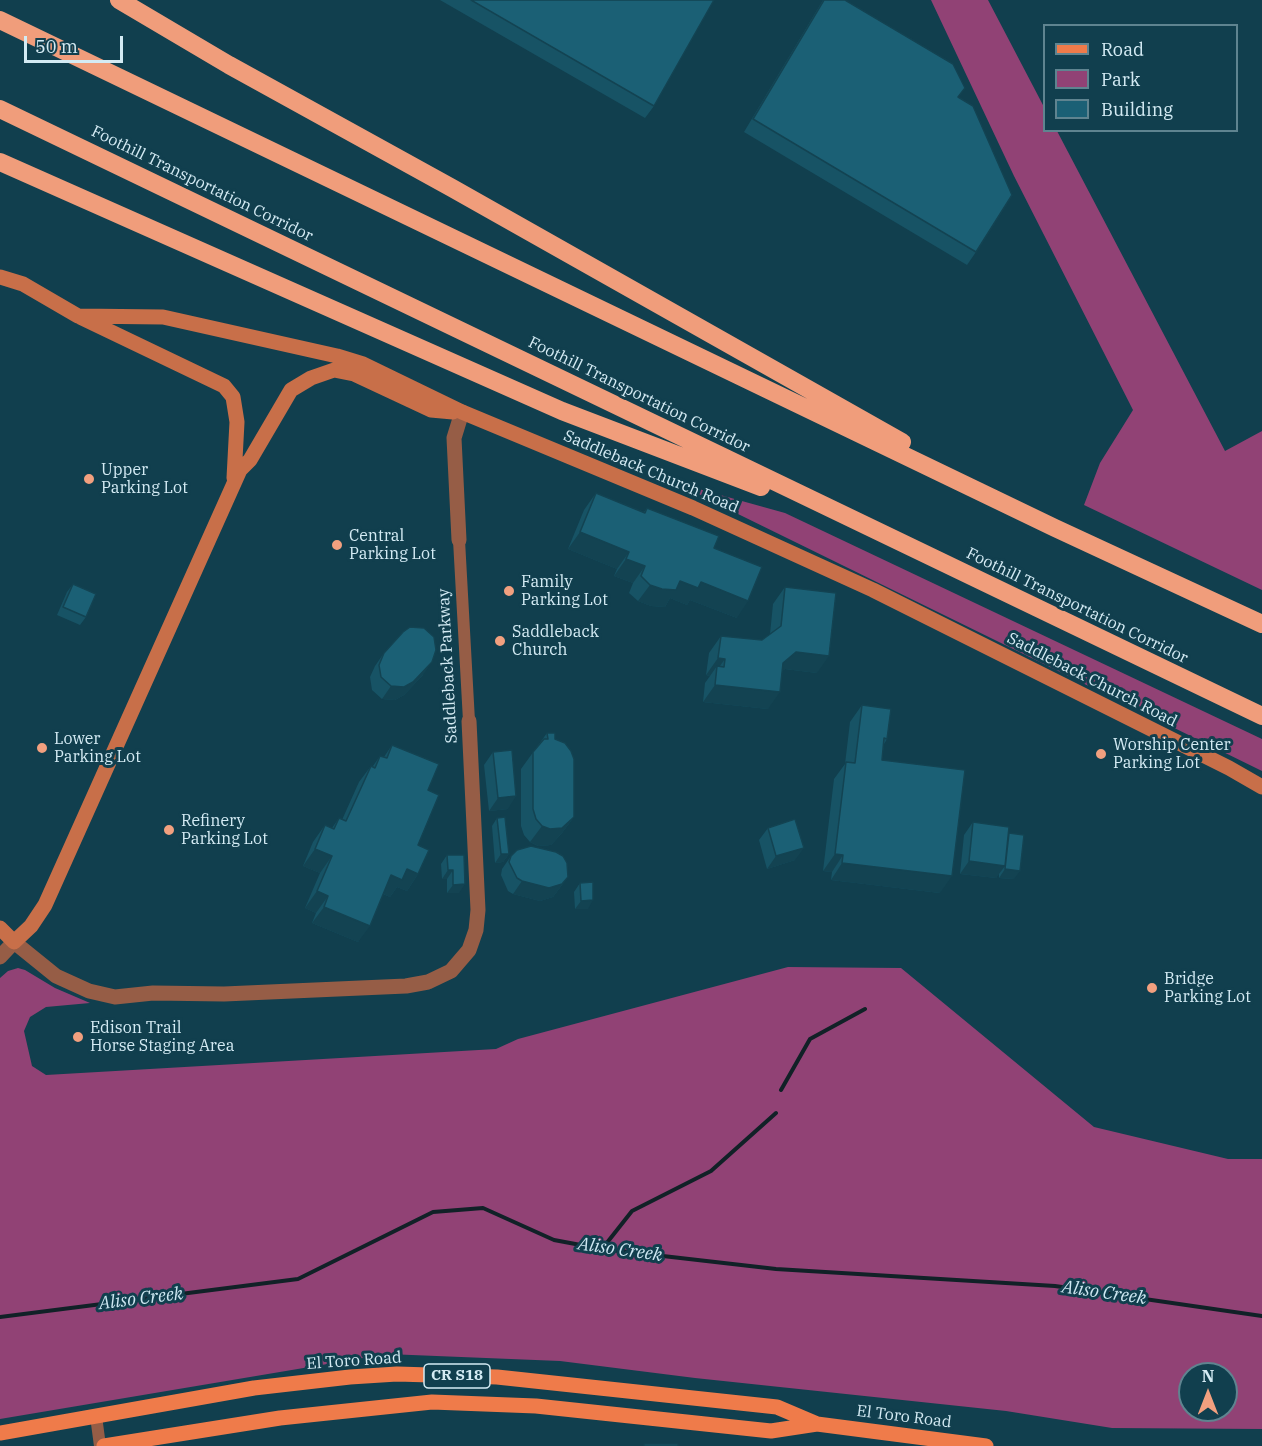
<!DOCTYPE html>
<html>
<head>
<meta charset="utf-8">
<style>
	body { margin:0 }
	#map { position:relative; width:1262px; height:1446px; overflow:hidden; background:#113f4e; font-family:"IBM Plex Serif",serif }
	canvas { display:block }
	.legend { position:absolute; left:1043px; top:24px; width:195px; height:108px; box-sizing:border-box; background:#113f4e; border:2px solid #5f8490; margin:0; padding:8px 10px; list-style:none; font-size:18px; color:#d4ebf4 }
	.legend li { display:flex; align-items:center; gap:12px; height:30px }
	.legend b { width:30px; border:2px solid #5f8490 }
	.north { position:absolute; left:1178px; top:1362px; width:60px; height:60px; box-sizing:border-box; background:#113f4e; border:2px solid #5f8490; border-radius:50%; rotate:0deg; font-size:16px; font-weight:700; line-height:24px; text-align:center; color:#d4ebf4 }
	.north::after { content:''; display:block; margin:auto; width:21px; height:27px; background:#f2a07f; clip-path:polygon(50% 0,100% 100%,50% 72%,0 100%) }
	.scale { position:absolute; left:24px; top:36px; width:99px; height:27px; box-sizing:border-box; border:3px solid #d4ebf4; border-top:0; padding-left:8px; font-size:18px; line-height:21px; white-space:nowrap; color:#d4ebf4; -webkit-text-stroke:4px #113f4e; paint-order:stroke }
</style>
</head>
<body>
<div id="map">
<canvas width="1262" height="1446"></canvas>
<ul class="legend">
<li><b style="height:8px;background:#ef7b4a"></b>Road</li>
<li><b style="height:16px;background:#914275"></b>Park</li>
<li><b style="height:16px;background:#1b6075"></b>Building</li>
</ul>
<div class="north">N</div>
<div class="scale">50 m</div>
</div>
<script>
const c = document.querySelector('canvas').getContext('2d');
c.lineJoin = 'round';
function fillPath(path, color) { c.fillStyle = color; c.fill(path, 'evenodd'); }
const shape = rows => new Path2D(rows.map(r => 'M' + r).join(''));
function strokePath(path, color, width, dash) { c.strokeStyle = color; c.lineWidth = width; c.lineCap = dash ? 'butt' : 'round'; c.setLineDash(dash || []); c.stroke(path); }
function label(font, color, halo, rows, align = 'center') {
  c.font = font + ' "IBM Plex Serif",serif'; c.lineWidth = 6; c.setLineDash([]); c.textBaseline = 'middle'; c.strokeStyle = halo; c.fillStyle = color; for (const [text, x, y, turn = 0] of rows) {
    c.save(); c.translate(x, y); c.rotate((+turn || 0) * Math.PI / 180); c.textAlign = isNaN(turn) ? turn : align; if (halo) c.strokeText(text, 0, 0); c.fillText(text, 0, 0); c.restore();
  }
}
fillPath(shape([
	[931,0,988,0,1044,107,1044,130,1057,131,1225,451,1262,431,1262,590,1084,505,1100,463,1133,410,1014,176],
	[652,476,785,513,1262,739,1262,771,738,514],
	[788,967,901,968,1094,1127,1228,1159,1262,1159,1262,1429,1112,1428,1006,1411,695,1378,560,1361,387,1354,0,1419,0,978,8,971,18,968,25,970,55,988,90,1003,46,1007,30,1017,24,1031,32,1066,46,1075,496,1049,518,1039],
	[1190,1374,1226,1374,1226,1410,1190,1410]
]), '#914275');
strokePath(shape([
	[781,1090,810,1039,865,1009],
	[602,1249,632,1211,711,1171,776,1113],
	[0,1317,298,1279,433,1212,483,1208,554,1240,602,1249,776,1269,1055,1286,1262,1316]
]), '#112127', 4);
strokePath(shape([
	[459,540,469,721],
	[96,1416,100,1446]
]), '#965d46', 12);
strokePath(shape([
	[459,540,454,438,462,412],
	[0,957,14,942,56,976,89,991,115,997,153,993,224,994,406,986,428,982,451,971,469,950,476,930,478,910,469,721]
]), '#965d46', 15);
strokePath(shape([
	[0,277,23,284,78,316,163,317,337,356,363,364,462,412,693,508,873,590,1229,768,1262,787],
	[80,317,224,386,233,397,237,422,234,478],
	[0,928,14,942,31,926,45,905,240,470,250,460,291,390,311,378,334,370,354,374,431,410,453,412]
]), '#c86f49', 15);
strokePath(shape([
	[0,1433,254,1388,350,1377,397,1374,497,1377,777,1407,817,1424,986,1446],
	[104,1446,280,1418,432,1402,536,1406,771,1431,817,1424]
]), '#ef7b4a', 15);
strokePath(shape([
	[119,0,229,65,452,188,902,442],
	[0,20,1055,528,1262,624],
	[0,109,1262,716],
	[0,162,562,411,761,487]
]), '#f09d7b', 18);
fillPath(shape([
	[440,0,714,0,654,106,645,118],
	[823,0,845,0,958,97,976,252,967,265,744,132],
	[596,493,644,512,647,508,714,548,737,618,690,600,687,605,670,598,665,607,651,606,638,601,629,593,633,583,614,576,617,569,568,549,584,510],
	[73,584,86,617,80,625,57,615,67,592],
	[785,587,817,673,785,669,782,671,768,709,703,702,705,683,710,676,706,675,709,653,721,636,762,640,770,634,773,604],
	[384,653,423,675,404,695,395,700,382,699,372,690,370,677,375,666],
	[862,705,887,739,884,744,882,760,940,893,831,880,832,872,823,871,834,779,845,764,850,722],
	[547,733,555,739,574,817,562,833,551,845,538,846,530,842,524,835,521,826,521,769],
	[392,745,428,790,418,845,418,874,407,891,397,887,390,897,383,894,358,942,312,923,316,913,305,908,320,873,303,866,313,842,325,825,332,828,339,818,342,820,359,782,371,766,373,766,380,756,384,757],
	[493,752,508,809,489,811,484,765],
	[497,818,509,854,503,862,495,863,492,826],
	[973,822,1009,834,1014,879,999,878,999,873,996,878,960,874,964,835],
	[768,828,795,860,767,869,759,840],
	[447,855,459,893,447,893,447,879,442,879,441,864],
	[511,856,568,877,553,897,540,901,513,894,508,891,501,875,502,869],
	[580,883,588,909,575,909,574,892]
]), '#175365');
fillPath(shape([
	[580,532,629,552,617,569,568,549],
	[626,559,645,566,633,583,614,576],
	[680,581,701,582,748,601,737,618,690,600,687,605,670,598,665,607,651,606,638,601,650,585],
	[796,652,829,656,817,673,785,669,771,680,783,663],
	[718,658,725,659,717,670,717,666,710,676,706,675],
	[432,662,423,675,404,695,395,700,382,699,391,686],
	[715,685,780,692,768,709,703,702],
	[516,796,508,809,489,811,498,798],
	[574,817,562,833,551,845,538,846,530,842,542,826],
	[804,848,795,860,767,869,776,856],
	[315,849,332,856,320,873,303,866],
	[501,854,509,854,503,862,495,863],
	[835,854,843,855,832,872,823,871],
	[969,861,1005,866,996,878,960,874],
	[842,863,952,876,940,893,831,880],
	[407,869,418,874,407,891,397,887,390,897,379,892,391,875],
	[1005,869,1020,871,1014,879,999,878],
	[448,870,453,870,447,879,442,879],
	[568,877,553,897,540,901,513,894,522,881],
	[465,884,459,893,447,893,453,885],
	[317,891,328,896,316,913,305,908],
	[593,900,588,909,575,909,581,901],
	[324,907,370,926,358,942,312,923]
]), '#134352');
const building = shape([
	[471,0,714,0,654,106,471,0],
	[824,0,845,0,953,64,965,88,958,97,973,106,1012,195,976,252,753,119,824,0],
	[596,493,645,513,647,508,719,536,714,548,762,567,748,601,701,582,698,588,680,581,676,590,662,589,650,585,641,576,645,566,626,559,629,552,580,532,596,493],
	[73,584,96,594,86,617,63,607,73,584],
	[785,587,836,593,829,656,796,652,783,663,780,692,715,685,717,666,724,667,725,659,718,658,721,636,762,640,781,626,785,587],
	[410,627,424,628,434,637,436,650,432,662,413,682,404,687,391,686,381,677,379,665,384,653,403,632,410,627],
	[862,705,891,709,887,739,884,738,882,760,965,770,952,876,842,863,843,855,835,854,846,762,855,763,862,705],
	[547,733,555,733,555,739,565,743,571,751,574,759,574,817,562,828,550,829,542,826,536,819,533,809,533,752,544,739,548,739,547,733],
	[392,745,439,764,428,790,439,795,418,845,429,850,418,874,407,869,402,880,391,875,370,926,324,907,328,896,317,891,332,856,315,849,325,825,334,829,339,818,346,821,371,766,375,768,380,756,387,758,392,745],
	[512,750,516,796,498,798,493,752,512,750],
	[505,817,509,854,501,854,497,818,505,817],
	[795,819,804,848,776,856,768,828,795,819],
	[973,822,1009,827,1005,866,969,861,973,822],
	[1009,833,1024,835,1020,871,1005,869,1009,833],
	[531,846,556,852,563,856,567,863,568,877,562,884,549,888,522,881,517,878,509,862,511,856,517,850,531,846],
	[447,855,464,855,465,884,453,885,453,870,448,870,447,855],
	[593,882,593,900,581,901,580,883,593,882],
	[644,1444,678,1444,678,1446,644,1446,644,1444]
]);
fillPath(building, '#1b6075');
strokePath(building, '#134352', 1.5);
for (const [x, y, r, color] of [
	[89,479,6,"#f2a07f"],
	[337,545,6,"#f2a07f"],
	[509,591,6,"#f2a07f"],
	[500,641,6,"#f2a07f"],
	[42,748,6,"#f2a07f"],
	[1101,754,6,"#f2a07f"],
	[169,830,6,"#f2a07f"],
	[1152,988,6,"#f2a07f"],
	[78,1037,6,"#f2a07f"]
]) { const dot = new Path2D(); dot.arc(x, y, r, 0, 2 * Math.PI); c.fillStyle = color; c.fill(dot); strokePath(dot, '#113f4e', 2); }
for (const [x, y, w] of [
	[457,1376,66]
]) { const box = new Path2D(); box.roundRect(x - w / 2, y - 12, w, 24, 4.5); c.fillStyle = '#113f4e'; c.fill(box); strokePath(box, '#d4ebf4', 1.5); }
label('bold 15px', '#d4ebf4', null, [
	["CR S18",457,1376]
]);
label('16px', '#d4ebf4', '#113f4e', [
	["Foothill Transportation Corridor",202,184,26],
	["Foothill Transportation Corridor",639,395,26],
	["Saddleback Church Road",651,472,23],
	["Foothill Transportation Corridor",1077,606,26],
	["Saddleback Parkway",448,666,-93],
	["Saddleback Church Road",1092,680,27],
	["El Toro Road",354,1361,-4],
	["El Toro Road",904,1417,7]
]);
label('16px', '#d4ebf4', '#113f4e', [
	["Upper",101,470],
	["Parking Lot",101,488],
	["Central",349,536],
	["Parking Lot",349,554],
	["Family",521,582],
	["Parking Lot",521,600],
	["Saddleback",512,632],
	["Church",512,650],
	["Lower",54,739],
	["Parking Lot",54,757],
	["Worship Center",1113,745],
	["Parking Lot",1113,763],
	["Refinery",181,821],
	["Parking Lot",181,839],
	["Bridge",1164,979],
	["Parking Lot",1164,997],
	["Edison Trail",90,1028],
	["Horse Staging Area",90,1046]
], 'left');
label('italic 18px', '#cee8f2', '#113f4e', [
	["Aliso Creek",620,1250,8],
	["Aliso Creek",1104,1293,8],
	["Aliso Creek",141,1299,-7]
]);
</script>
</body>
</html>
